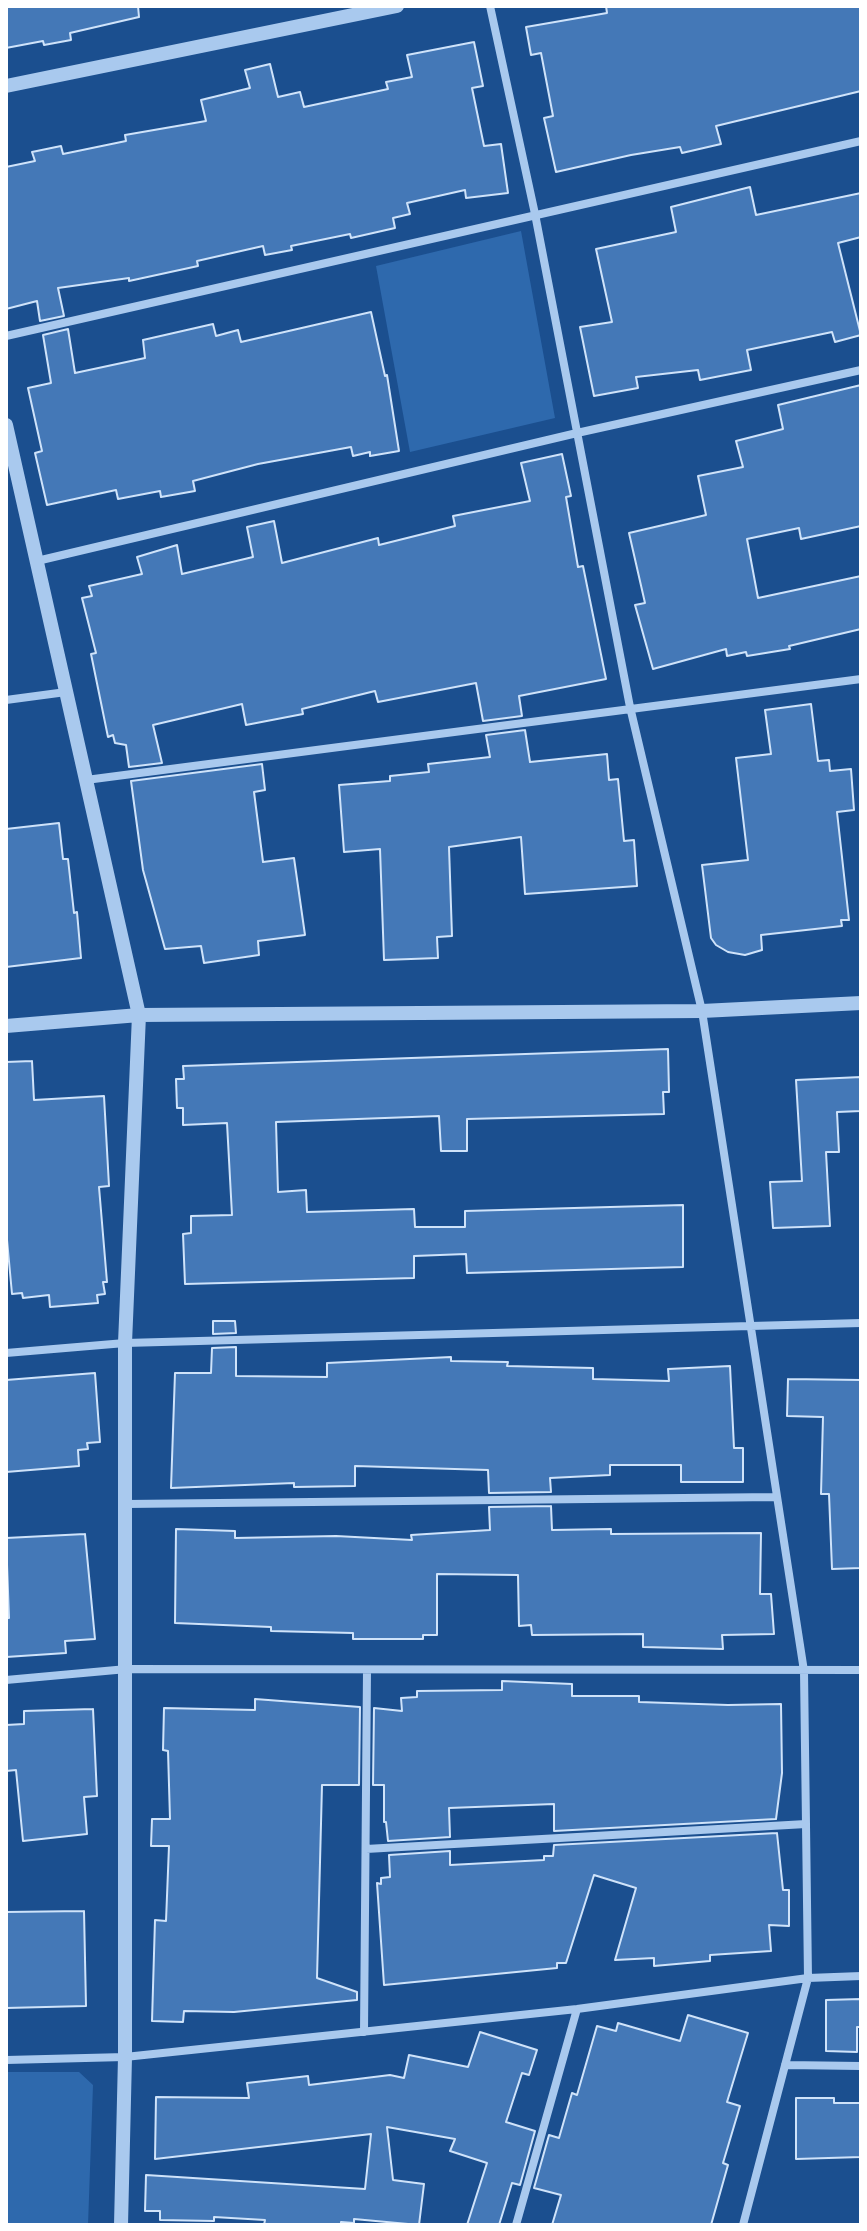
<!DOCTYPE html>
<html>
<head>
<meta charset="utf-8">
<style>
	body { margin:0 }
	#map { position:relative; width:867px; height:2231px; overflow:hidden; background:#1b4f8f; font-family:"Space Grotesk",sans-serif }
	canvas { display:block }
	.frame { position:absolute; inset:0; border:8px solid #fff; pointer-events:none }
</style>
</head>
<body>
<div id="map">
<canvas width="867" height="2231"></canvas>
<div class="frame"></div>
</div>
<script>
const c = document.querySelector('canvas').getContext('2d');
c.lineJoin = 'round';
function fillPath(path, color) { c.fillStyle = color; c.fill(path, 'evenodd'); }
const shape = rows => new Path2D(rows.map(r => 'M' + r).join(''));
function strokePath(path, color, width, dash) { c.strokeStyle = color; c.lineWidth = width; c.lineCap = dash ? 'butt' : 'round'; c.setLineDash(dash || []); c.stroke(path); }
fillPath(shape([
	[521,231,555,418,410,452,376,266],
	[6,2072,79,2072,93,2085,88,2225,6,2225]
]), '#2e69ad');
const building = shape([
	[6,6,138,6,139,17,70,33,71,40,44,45,43,41,6,48,6,6],
	[606,6,861,6,861,91,716,126,721,144,682,153,680,147,631,155,556,172,544,118,553,116,541,53,531,55,526,27,607,13,606,6],
	[474,42,483,86,472,88,484,146,501,144,508,193,466,198,465,190,407,203,410,214,393,218,395,228,351,238,350,234,291,246,292,250,265,255,263,246,197,261,198,266,129,281,129,278,58,288,64,316,40,321,37,301,6,309,6,167,35,161,32,152,61,146,63,154,126,141,125,135,206,121,201,100,250,88,245,70,270,64,278,97,300,92,304,107,388,89,386,82,412,77,407,55,474,42],
	[750,187,756,215,861,193,861,237,838,243,861,335,835,342,832,332,747,350,751,370,700,380,698,370,636,377,638,388,594,396,580,327,612,322,596,249,676,232,671,207,750,187],
	[371,312,385,376,387,375,399,451,370,456,370,452,353,456,351,447,258,464,193,481,195,491,161,497,160,491,118,499,116,490,47,505,35,453,42,451,28,388,51,383,43,335,68,329,75,373,145,358,143,340,213,324,216,336,238,330,241,342,371,312],
	[861,385,861,526,801,539,799,528,747,539,758,598,861,576,861,629,789,646,790,649,747,656,746,652,727,656,726,649,653,669,635,605,645,603,629,533,706,515,698,476,743,467,736,441,783,429,778,405,861,385],
	[562,454,571,496,566,497,578,567,583,566,606,679,519,696,522,716,483,721,476,683,378,702,375,691,302,709,303,714,246,725,242,704,153,725,162,763,129,767,126,745,115,743,113,735,108,737,91,654,96,653,82,598,92,596,89,586,142,574,137,557,177,545,182,574,253,557,247,527,274,521,282,563,378,538,379,545,455,526,453,516,530,501,521,463,562,454],
	[811,704,818,761,829,760,830,771,851,769,854,810,837,812,849,920,841,920,842,926,761,935,762,950,745,955,728,952,716,945,711,938,702,865,748,860,736,758,771,754,765,710,811,704],
	[525,730,530,762,607,754,609,780,618,779,624,841,634,840,637,886,525,894,521,837,449,847,452,936,437,937,438,958,384,960,380,849,344,852,339,785,390,781,390,776,429,772,428,764,490,757,486,735,525,730],
	[262,764,265,790,254,792,263,862,294,858,305,935,258,941,259,955,204,963,201,946,165,949,143,870,131,781,262,764],
	[59,823,63,859,68,859,74,913,77,912,81,958,6,967,6,829,59,823],
	[668,1049,669,1092,663,1092,664,1114,467,1119,467,1151,441,1151,439,1116,276,1122,278,1192,306,1190,307,1212,414,1209,415,1227,465,1227,465,1211,683,1205,683,1267,467,1273,466,1254,414,1256,414,1278,185,1284,183,1234,191,1233,191,1216,232,1215,227,1123,183,1125,183,1108,177,1108,176,1079,184,1079,183,1066,668,1049],
	[32,1061,34,1100,104,1096,109,1186,99,1187,107,1282,103,1282,105,1294,97,1295,98,1303,50,1307,49,1295,23,1298,22,1293,12,1294,6,1229,6,1062,32,1061],
	[861,1077,861,1111,837,1112,839,1152,826,1152,830,1226,773,1228,770,1182,802,1181,796,1080,861,1077],
	[213,1321,235,1321,236,1333,213,1334,213,1321],
	[236,1347,236,1376,327,1377,327,1363,451,1357,451,1361,508,1362,507,1366,593,1368,593,1379,669,1381,668,1369,730,1366,734,1448,743,1448,743,1482,681,1482,681,1465,610,1465,610,1475,550,1478,551,1492,489,1493,488,1470,355,1466,355,1486,294,1487,294,1483,171,1488,175,1373,211,1373,212,1348,236,1347],
	[95,1373,100,1442,87,1443,88,1449,78,1450,79,1466,6,1472,6,1380,95,1373],
	[788,1379,861,1380,861,1568,832,1569,829,1494,821,1494,823,1417,787,1416,788,1379],
	[551,1506,552,1530,611,1529,611,1534,761,1533,760,1594,771,1594,774,1634,722,1635,723,1649,643,1647,643,1634,532,1635,531,1625,519,1626,518,1575,437,1574,437,1635,423,1635,423,1639,353,1639,353,1633,271,1631,271,1627,175,1623,176,1529,235,1531,235,1538,336,1536,412,1540,411,1535,490,1530,489,1507,551,1506],
	[85,1534,95,1639,65,1641,66,1653,6,1657,6,1618,9,1618,6,1538,85,1534],
	[502,1681,572,1684,572,1696,639,1696,639,1702,728,1705,781,1704,782,1773,776,1819,554,1831,554,1804,449,1808,450,1837,388,1841,386,1822,384,1822,384,1785,373,1785,374,1708,402,1711,401,1698,417,1697,417,1691,502,1690,502,1681],
	[255,1699,360,1707,359,1785,322,1785,317,1978,357,1992,357,2000,234,2012,184,2011,183,2022,152,2021,155,1920,166,1921,169,1846,151,1846,152,1819,170,1819,168,1751,163,1750,164,1708,255,1710,255,1699],
	[93,1709,97,1796,84,1797,87,1834,23,1841,16,1770,6,1771,6,1725,24,1724,24,1711,93,1709],
	[777,1833,783,1890,789,1890,789,1926,769,1925,771,1951,710,1955,710,1961,654,1966,654,1958,615,1960,636,1888,594,1875,566,1963,557,1963,557,1968,384,1985,377,1883,381,1884,381,1878,390,1877,389,1855,450,1851,450,1865,544,1860,544,1856,553,1856,554,1845,777,1833],
	[84,1911,86,2006,6,2008,6,1912,84,1911],
	[861,1999,861,2027,857,2027,857,2052,826,2051,826,2000,861,1999],
	[688,2015,748,2033,727,2102,740,2106,723,2163,728,2165,711,2225,552,2225,561,2195,534,2188,549,2135,559,2138,572,2093,577,2095,597,2026,616,2031,618,2023,680,2041,688,2015],
	[480,2032,537,2050,529,2075,522,2073,506,2122,535,2131,520,2185,512,2183,499,2225,467,2225,487,2163,450,2151,455,2139,387,2127,393,2180,424,2184,419,2225,354,2219,354,2223,341,2222,341,2225,264,2225,265,2220,214,2217,214,2221,160,2220,160,2211,145,2211,146,2175,365,2189,371,2134,155,2159,156,2097,249,2098,247,2083,308,2076,309,2085,390,2075,404,2078,409,2055,468,2067,480,2032],
	[796,2098,834,2098,834,2103,861,2103,861,2157,796,2159,796,2098]
]);
fillPath(building, '#4478b7');
strokePath(building, '#cfe3fa', 2);
strokePath(shape([
	[490,6,535,214,630,707,702,1011,804,1671,808,1978,743,2225],
	[6,336,861,141],
	[37,561,577,433,861,370],
	[6,700,66,692],
	[86,780,861,679],
	[6,1353,125,1343,861,1323],
	[126,1504,776,1497],
	[6,1680,127,1669,861,1670],
	[366,1849,806,1824],
	[364,2032,367,1670],
	[6,2060,125,2057,577,2009,808,1978,861,1976],
	[785,2065,861,2066],
	[516,2225,577,2009]
]), '#a9c9ee', 8);
strokePath(shape([
	[6,86,397,6],
	[6,425,139,1015,125,1343,125,2057,121,2225],
	[6,1026,139,1015,702,1011,861,1003]
]), '#a9c9ee', 14);
</script>
</body>
</html>
